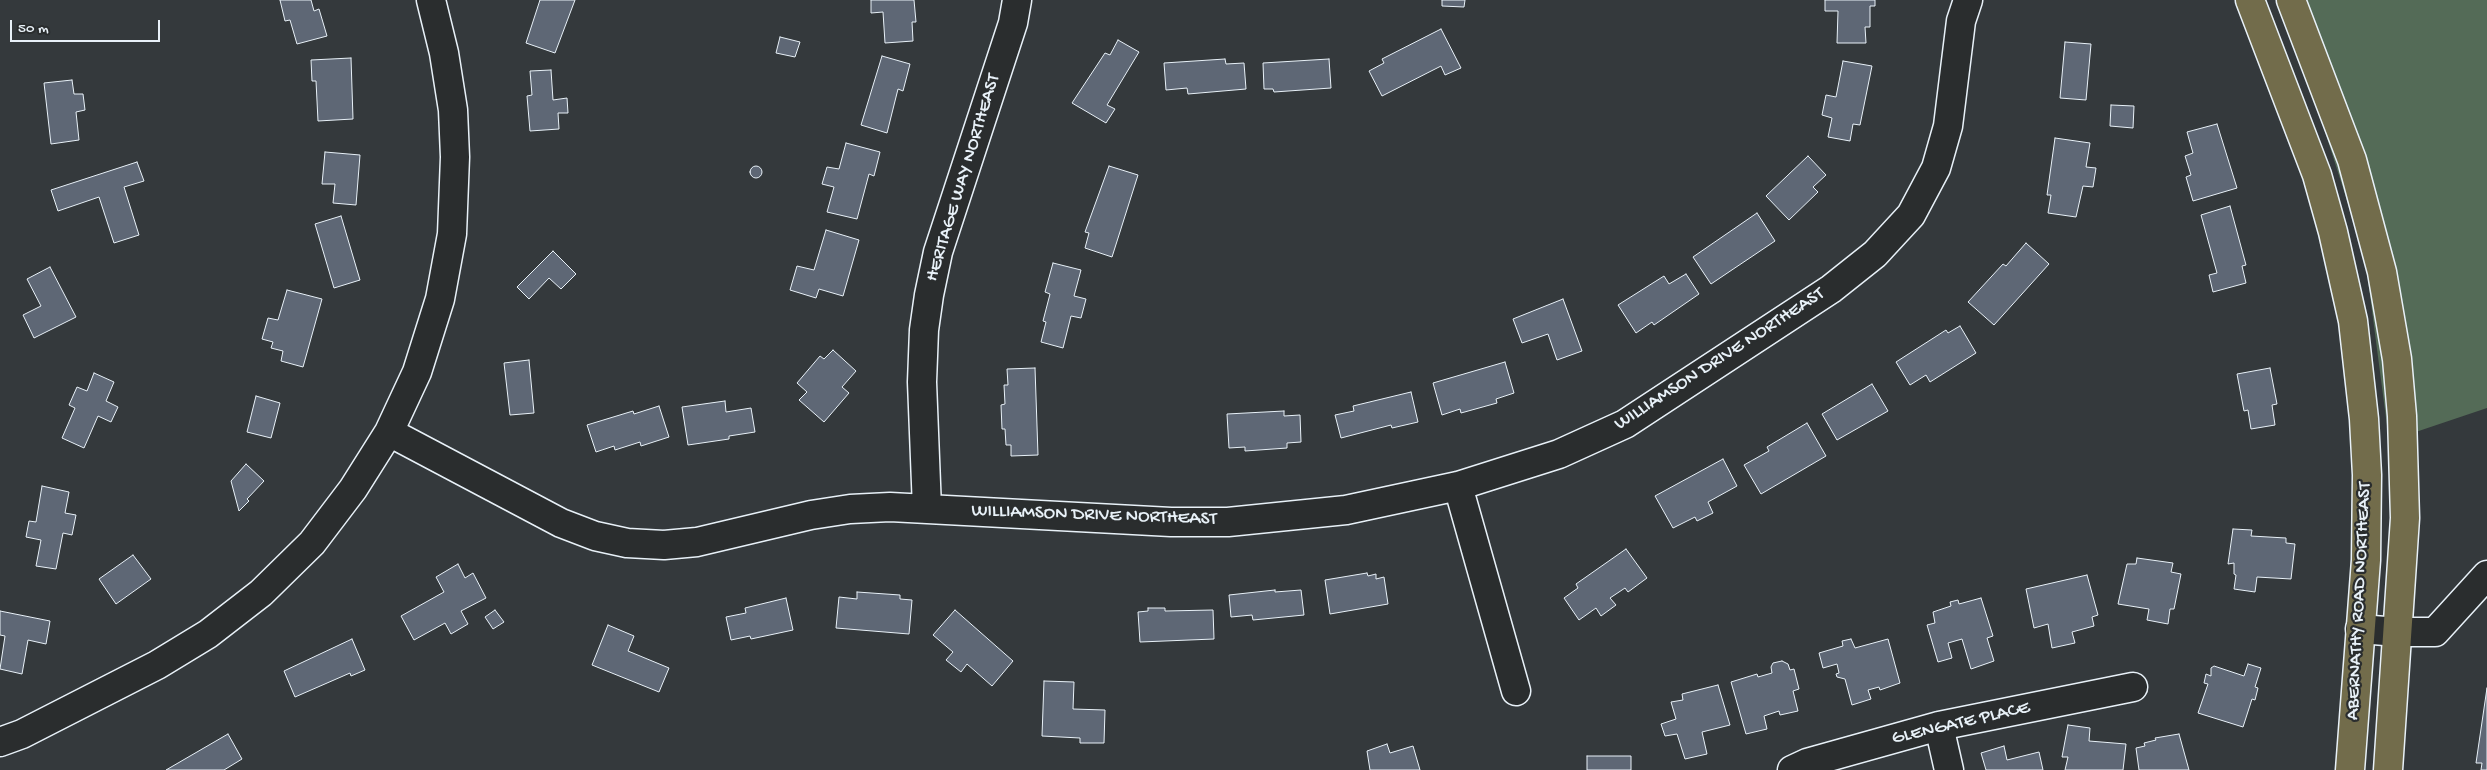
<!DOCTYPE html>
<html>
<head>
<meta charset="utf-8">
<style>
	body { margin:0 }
	#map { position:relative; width:2487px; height:770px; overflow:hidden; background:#34393c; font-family:"Gochi Hand",sans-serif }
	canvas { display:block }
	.scale { position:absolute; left:10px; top:20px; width:150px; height:22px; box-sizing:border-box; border:2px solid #e8f1f8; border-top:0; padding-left:6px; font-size:15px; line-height:18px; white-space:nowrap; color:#e8f1f8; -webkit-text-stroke:4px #2a2d2e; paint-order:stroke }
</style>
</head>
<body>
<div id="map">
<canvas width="2487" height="770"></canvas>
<div class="scale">50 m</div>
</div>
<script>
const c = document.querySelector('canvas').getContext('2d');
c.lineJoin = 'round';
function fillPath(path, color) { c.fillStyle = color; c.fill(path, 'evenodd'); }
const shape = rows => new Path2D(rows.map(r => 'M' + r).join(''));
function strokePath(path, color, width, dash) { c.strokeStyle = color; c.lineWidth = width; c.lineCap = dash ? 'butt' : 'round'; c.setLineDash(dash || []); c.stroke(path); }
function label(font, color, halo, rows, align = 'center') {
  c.font = font + ' "Gochi Hand",sans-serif'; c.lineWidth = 4.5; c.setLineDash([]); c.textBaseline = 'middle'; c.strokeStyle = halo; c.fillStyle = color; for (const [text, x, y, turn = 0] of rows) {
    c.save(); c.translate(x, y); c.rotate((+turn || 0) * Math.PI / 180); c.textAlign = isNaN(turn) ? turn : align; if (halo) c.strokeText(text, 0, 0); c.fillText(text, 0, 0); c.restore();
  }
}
fillPath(shape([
	[2283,0,2487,0,2487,408,2389,441,2365,257]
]), '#546b57');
const building = shape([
	[280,0,311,0,314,11,319,9,327,36,297,44,290,20,285,21,280,0],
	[540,0,575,0,555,53,526,43,540,0],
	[871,0,914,0,916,22,912,22,913,41,885,43,883,12,871,13,871,0],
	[1442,0,1465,0,1464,7,1442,6,1442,0],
	[1825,0,1875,0,1875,6,1870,6,1870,27,1865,27,1866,43,1837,43,1838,11,1825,11,1825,0],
	[1441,29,1461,68,1445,75,1441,66,1382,96,1369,71,1384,63,1382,59,1441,29],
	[780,37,800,42,795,57,776,53,780,37],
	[1118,40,1139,52,1107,105,1115,109,1106,123,1072,103,1105,53,1110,55,1118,40],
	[2065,42,2091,44,2086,100,2060,98,2065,42],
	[882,56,910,64,903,91,898,89,887,133,861,125,882,56],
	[351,58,353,119,318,121,316,81,312,81,311,60,351,58],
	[1225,59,1226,64,1244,63,1246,89,1188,94,1187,88,1166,90,1164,63,1225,59],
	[1329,59,1331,88,1274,92,1273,89,1264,89,1263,63,1329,59],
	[1843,61,1872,66,1860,125,1853,124,1850,141,1828,137,1832,118,1822,115,1826,95,1836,97,1843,61],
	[551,70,553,100,567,98,568,113,558,113,559,129,530,131,527,96,532,95,530,71,551,70],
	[72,80,74,94,83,94,85,110,76,112,79,140,51,144,44,83,72,80],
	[2111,105,2134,106,2133,128,2110,126,2111,105],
	[2217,124,2237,188,2193,201,2186,177,2191,175,2185,156,2193,153,2187,132,2217,124],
	[2055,138,2090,143,2086,167,2096,168,2093,187,2083,186,2076,217,2048,213,2051,195,2047,195,2055,138],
	[846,143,880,152,874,176,869,174,857,219,827,212,834,187,822,184,827,167,839,169,846,143],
	[325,152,360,155,356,205,333,203,335,184,322,184,325,152],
	[1808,156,1826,175,1813,187,1818,192,1789,220,1766,196,1808,156],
	[137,162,144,181,124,187,139,235,114,243,99,197,58,211,51,190,137,162],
	'750 172a6 6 0 1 1 12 0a6 6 0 1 1-12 0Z',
	[1109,166,1138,175,1112,257,1085,248,1089,233,1085,232,1109,166],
	[2230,206,2246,265,2242,266,2246,283,2213,292,2209,275,2217,273,2201,215,2230,206],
	[1757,213,1775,241,1711,284,1693,257,1757,213],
	[341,216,360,280,334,288,315,224,341,216],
	[826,230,859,240,843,296,819,289,816,298,790,290,797,266,814,270,826,230],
	[2026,243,2049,264,1994,325,1968,302,2003,264,2006,266,2026,243],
	[553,251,576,274,561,289,549,278,529,299,517,287,553,251],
	[1053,263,1081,270,1074,296,1086,299,1081,318,1071,316,1063,348,1041,342,1046,322,1043,321,1050,294,1045,292,1053,263],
	[50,267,76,317,34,338,23,315,41,306,27,279,50,267],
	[1686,274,1699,294,1654,325,1652,322,1636,333,1618,305,1664,276,1669,284,1686,274],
	[287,290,322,299,303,367,281,361,283,351,271,348,273,342,262,339,268,318,278,320,287,290],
	[1563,299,1582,351,1557,360,1548,334,1522,343,1513,319,1563,299],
	[1960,326,1976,353,1930,382,1926,375,1910,385,1896,362,1946,330,1948,333,1960,326],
	[833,350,856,371,842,387,849,393,824,422,799,400,807,392,797,383,820,356,824,359,833,350],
	[529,360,534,413,510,415,504,363,529,360],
	[1505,362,1514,393,1496,399,1497,403,1461,413,1460,409,1442,415,1433,383,1505,362],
	[1035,368,1038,455,1011,456,1011,445,1006,445,1005,429,1002,429,1001,405,1005,404,1004,385,1008,385,1007,369,1035,368],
	[2270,368,2277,404,2272,405,2275,425,2251,429,2248,410,2244,411,2237,374,2270,368],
	[94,373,114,382,106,401,118,407,111,422,98,416,84,448,62,438,75,408,69,405,77,387,87,391,94,373],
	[1872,384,1888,411,1837,440,1822,414,1872,384],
	[1411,392,1418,422,1392,428,1391,425,1341,438,1335,415,1354,411,1353,406,1411,392],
	[256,396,280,403,271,438,247,432,256,396],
	[725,401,726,412,751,408,755,432,729,436,729,439,688,445,682,407,725,401],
	[659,406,669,437,641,446,640,442,615,450,614,446,596,452,587,425,633,411,634,414,659,406],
	[1284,411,1284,416,1300,415,1301,442,1287,443,1287,448,1245,451,1245,447,1229,448,1227,414,1284,411],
	[1807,423,1826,456,1761,494,1744,465,1769,451,1767,447,1807,423],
	[1723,459,1737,486,1708,502,1713,513,1697,521,1695,517,1673,528,1655,496,1723,459],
	[246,464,264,481,247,499,249,501,239,511,231,481,246,464],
	[42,486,69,492,65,513,76,515,72,535,63,533,56,569,36,566,41,540,26,537,29,521,36,522,42,486],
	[2233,529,2252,530,2251,536,2286,538,2286,543,2295,544,2291,579,2257,577,2255,592,2234,589,2236,575,2234,574,2234,563,2228,564,2233,529],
	[1626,549,1647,578,1628,592,1625,588,1610,598,1616,605,1601,616,1596,608,1579,620,1564,598,1578,588,1576,584,1626,549],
	[133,555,151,579,116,604,99,579,133,555],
	[2137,558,2173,563,2171,572,2181,574,2174,609,2170,609,2168,624,2147,620,2149,609,2118,604,2127,564,2136,564,2137,558],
	[458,564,465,578,473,573,486,598,461,611,468,624,451,634,445,623,414,640,401,616,444,592,436,577,458,564],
	[1367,573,1368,576,1376,574,1376,579,1384,577,1388,604,1330,614,1325,580,1367,573],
	[2087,575,2098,615,2092,617,2094,626,2072,632,2075,643,2052,648,2048,624,2034,628,2026,589,2087,575],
	[1275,590,1275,592,1301,590,1304,615,1253,620,1252,615,1231,617,1229,595,1275,590],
	[857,592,900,595,900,599,912,600,909,634,836,628,839,597,857,599,857,592],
	[786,598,793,630,751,639,750,636,731,640,726,617,746,613,745,608,786,598],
	[1981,598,1993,636,1987,638,1994,661,1971,669,1962,639,1948,643,1952,658,1938,662,1927,625,1935,623,1933,612,1951,606,1950,602,1958,600,1959,604,1981,598],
	[1148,608,1165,608,1165,611,1213,610,1214,639,1140,642,1138,612,1148,611,1148,608],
	[495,610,504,622,493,629,485,617,495,610],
	[955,610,1013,661,992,686,967,664,961,672,946,660,953,652,933,635,955,610],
	[0,611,50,621,46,644,28,640,22,674,0,669,5,636,0,635,0,611],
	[608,625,634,636,628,651,669,668,659,692,592,665,608,625],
	[352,639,365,670,351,676,350,673,295,697,284,671,352,639],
	[1851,639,1855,648,1888,639,1900,683,1880,690,1879,687,1868,690,1871,699,1852,705,1845,679,1837,677,1836,674,1839,673,1837,664,1823,668,1819,653,1843,646,1842,641,1851,639],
	[1782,661,1788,664,1790,670,1794,669,1799,689,1793,691,1798,711,1780,715,1779,711,1764,716,1767,729,1746,734,1731,682,1757,674,1758,677,1772,673,1771,667,1773,663,1782,661],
	[2248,664,2261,668,2255,687,2258,688,2255,700,2252,699,2243,727,2198,713,2208,684,2204,683,2206,674,2211,676,2211,668,2214,666,2244,676,2248,664],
	[1044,681,1074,682,1073,709,1105,710,1104,743,1080,743,1080,738,1042,736,1044,681],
	[1718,685,1730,725,1702,732,1707,754,1685,759,1677,734,1665,736,1661,724,1676,719,1671,702,1683,700,1682,694,1718,685],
	[2487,688,2487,770,2481,770,2482,763,2476,763,2487,688],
	[2068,725,2090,728,2089,741,2126,744,2123,770,2065,770,2068,757,2062,757,2068,725],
	[228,734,242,759,224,770,166,770,228,734],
	[2179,734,2189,770,2139,770,2136,748,2145,746,2144,743,2156,740,2155,738,2179,734],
	[1387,744,1390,753,1413,746,1420,770,1370,770,1367,751,1387,744],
	[2004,746,2007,760,2039,752,2043,770,1986,770,1981,753,2004,746],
	[1587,756,1631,756,1631,770,1587,770,1587,756]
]);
fillPath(building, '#5e6775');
strokePath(building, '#e8f1f8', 1);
const minor = shape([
	[389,432,561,523,595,536,627,543,664,545,697,542,811,515,850,509,890,507,1171,522,1228,522,1346,510,1458,486,1559,454,1625,424,1831,289,1875,254,1911,215,1936,168,1948,126,1961,21,1968,0],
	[1458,486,1516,691],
	[927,509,922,382,924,330,929,295,938,252,1013,23,1017,0],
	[2360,629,2398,632,2435,632,2487,575],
	[1939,726,1949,770],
	[0,742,22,734,157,665,208,634,261,593,312,543,353,489,389,432,417,372,440,299,452,234,455,157,453,110,444,53,431,0],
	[1792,770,1807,763,1939,726,2133,687]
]);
const major = shape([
	[2250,0,2317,175,2333,232,2353,321,2364,419,2367,475,2366,560,2350,770],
	[2291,0,2352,160,2382,272,2397,359,2402,416,2405,518,2388,770]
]);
strokePath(minor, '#e8f1f8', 31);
strokePath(major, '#e8f1f8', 31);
strokePath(minor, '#2a2d2e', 28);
strokePath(major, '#726c4b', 28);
label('19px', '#e8f1f8', '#2a2d2e', [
	["HERITAGE WAY NORTHEAST",964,178,-73],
	["WILLIAMSON DRIVE NORTHEAST",1720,360,-33],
	["WILLIAMSON DRIVE NORTHEAST",1094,516,2],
	["ABERNATHY ROAD NORTHEAST",2360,601,-87],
	["GLENGATE PLACE",1961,724,-13]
]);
</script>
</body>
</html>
